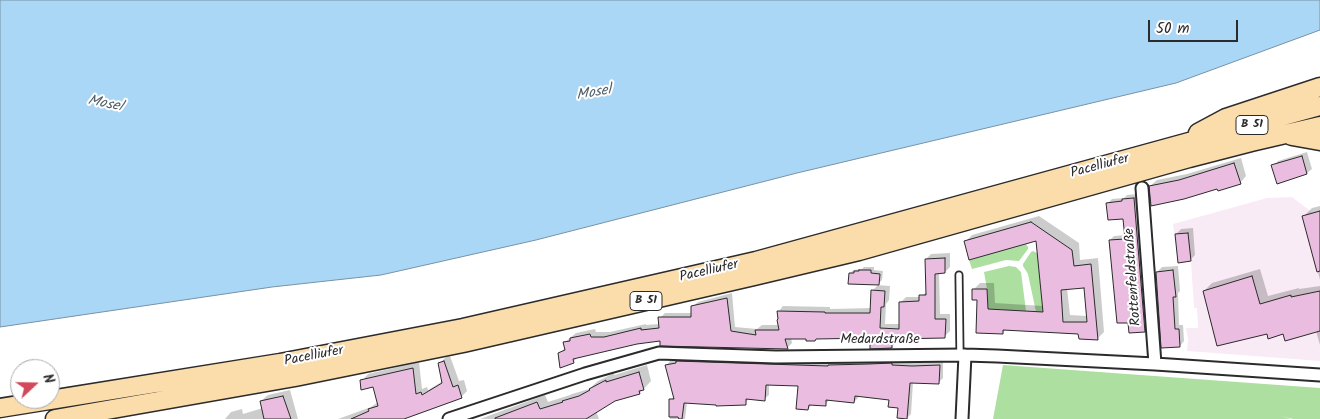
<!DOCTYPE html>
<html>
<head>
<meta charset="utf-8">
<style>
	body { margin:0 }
	#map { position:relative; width:1320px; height:419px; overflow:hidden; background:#fff; font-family:Kalam,sans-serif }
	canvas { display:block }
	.north { position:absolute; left:10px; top:359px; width:50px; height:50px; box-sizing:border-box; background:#fff; border:1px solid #aaa; border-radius:50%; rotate:69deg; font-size:14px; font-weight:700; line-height:20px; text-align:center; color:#2b2b2b }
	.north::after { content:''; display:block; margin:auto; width:18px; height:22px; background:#d1495b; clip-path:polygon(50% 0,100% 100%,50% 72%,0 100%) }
	.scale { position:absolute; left:1148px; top:20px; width:90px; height:22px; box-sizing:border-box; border:2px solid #2b2b2b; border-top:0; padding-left:6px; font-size:15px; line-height:18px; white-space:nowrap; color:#2b2b2b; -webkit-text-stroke:4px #fff; paint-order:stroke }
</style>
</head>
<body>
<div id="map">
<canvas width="1320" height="419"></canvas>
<div class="north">N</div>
<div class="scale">50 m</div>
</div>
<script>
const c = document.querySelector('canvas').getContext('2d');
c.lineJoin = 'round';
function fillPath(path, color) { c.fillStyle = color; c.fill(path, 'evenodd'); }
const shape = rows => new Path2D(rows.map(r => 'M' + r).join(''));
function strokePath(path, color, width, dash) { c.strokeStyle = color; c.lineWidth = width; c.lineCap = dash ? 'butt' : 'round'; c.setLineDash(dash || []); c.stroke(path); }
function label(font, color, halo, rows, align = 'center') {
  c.font = font + ' Kalam,sans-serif'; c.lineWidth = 4; c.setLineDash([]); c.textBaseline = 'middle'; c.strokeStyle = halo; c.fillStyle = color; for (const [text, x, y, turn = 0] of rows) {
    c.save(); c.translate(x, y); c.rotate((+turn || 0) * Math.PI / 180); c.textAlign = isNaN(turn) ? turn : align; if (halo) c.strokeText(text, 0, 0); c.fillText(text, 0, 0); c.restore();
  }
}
fillPath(shape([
	[1292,197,1313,213,1320,211,1320,361,1187,351,1188,339,1186,328,1198,328,1197,308,1194,308,1191,262,1178,263,1173,224,1267,198]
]), '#f9ebf6');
fillPath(shape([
	[1026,244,1028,247,1028,249,1019,261,1006,260,972,269,969,260],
	[1033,251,1037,253,1043,312,1036,312,1028,274,1023,266,1023,264,1031,252],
	[1009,266,1016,267,1021,272,1026,311,987,309,987,289,984,272],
	[1003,365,1320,388,1320,419,1293,419,1281,416,1291,419,993,419]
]), '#addfa0');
const water = shape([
	[0,0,1320,0,1320,30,1176,83,797,173,536,240,381,275,272,287,0,327,0,0]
]);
fillPath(water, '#abd7f7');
strokePath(water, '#7892a5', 1);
fillPath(shape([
	[1307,152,1312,169,1307,173,1273,166,1278,161],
	[1241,158,1246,176,1240,183,1218,188,1150,186,1157,180,1187,174],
	[1138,194,1149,327,1145,331,1129,321,1110,240,1114,236,1126,235,1124,217,1108,203,1112,199,1124,198,1127,195],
	[1320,206,1320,280,1304,216,1312,208],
	[1039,216,1079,243,1080,260,1098,258,1104,332,1097,339,1079,333,1006,329,1003,333,973,290,980,283,994,283,995,303,1043,306,1038,240,966,241,972,235],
	[1085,287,1087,316,1070,315,1067,288],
	[1193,228,1195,255,1190,260,1176,234,1181,229],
	[950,253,950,267,945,272,939,272,940,314,950,314,950,331,945,336,897,337,897,342,891,347,871,337,791,338,792,343,787,348,661,339,637,343,578,357,573,362,560,353,565,348,565,342,576,333,595,329,596,332,610,332,646,324,646,325,660,324,660,318,665,313,692,313,692,307,698,302,732,293,735,327,757,329,762,325,779,325,778,312,783,306,830,307,830,309,872,308,872,291,879,284,850,274,853,270,862,269,864,267,874,267,874,270,883,271,882,280,877,285,890,286,889,300,886,304,885,324,901,324,900,303,906,297,921,297,927,291,926,259,931,254],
	[1178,266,1180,291,1178,293,1179,325,1183,325,1184,341,1180,346,1157,272,1162,267],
	[1260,269,1268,296,1299,288,1299,289,1320,286,1320,345,1316,331,1284,333,1268,332,1204,291,1212,283],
	[450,356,459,381,464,380,467,391,461,397,400,419,338,419,371,407,378,402,374,386,362,381,368,374,419,362,422,389,427,387,428,390,443,381,440,363,446,357],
	[682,357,832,363,834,361,896,360,896,361,917,362,943,361,943,378,939,382,913,382,911,414,907,418,899,407,890,399,858,395,858,398,854,402,830,399,825,405,812,404,808,409,800,385,769,384,769,395,764,399,749,398,745,404,687,402,685,419,670,419,671,400,674,396,666,366,670,361,680,359],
	[647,365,651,381,640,393,614,400,596,411,599,419,480,419,545,395,548,402,570,395,572,394,589,389,598,381,614,373,614,375],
	[290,390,298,419,225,419,231,412,242,409,243,414,263,408,261,401,268,395]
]), '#0003');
const building = shape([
	[1302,156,1307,174,1277,184,1271,165,1302,156],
	[1234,163,1241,184,1218,191,1217,189,1184,199,1151,206,1149,186,1179,180,1234,163],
	[1134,198,1145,332,1129,333,1128,323,1117,323,1109,240,1125,239,1123,219,1108,220,1106,203,1122,201,1122,199,1134,198],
	[1320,211,1320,271,1317,272,1302,216,1320,211],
	[1031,222,1072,250,1074,266,1091,264,1098,340,1079,339,1078,334,1003,330,1003,334,976,333,977,300,972,300,972,289,987,289,988,309,1043,312,1036,241,969,260,964,241,1031,222],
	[1084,288,1087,322,1063,322,1061,290,1084,288],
	[1188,233,1191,261,1178,263,1175,234,1188,233],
	[945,258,945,273,935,274,935,319,946,319,945,338,892,339,892,348,870,349,870,338,816,339,815,341,806,341,806,339,785,339,788,349,660,346,660,341,637,344,573,359,574,363,560,368,558,353,565,350,563,342,570,341,570,338,590,334,591,337,604,337,641,328,641,330,659,328,658,317,691,317,691,306,727,298,731,331,756,335,755,330,779,330,777,320,778,319,777,311,825,312,825,313,870,313,871,290,885,291,884,307,881,307,880,328,899,329,899,302,919,301,919,295,926,295,925,259,945,258],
	[859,270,871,270,871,273,880,274,879,285,848,284,849,273,854,273,854,271,859,271,859,270],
	[1173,270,1176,297,1173,297,1175,329,1179,329,1180,347,1161,348,1156,272,1173,270],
	[1252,276,1260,304,1291,295,1291,297,1320,291,1320,331,1285,341,1283,334,1268,339,1267,334,1217,346,1203,291,1252,276],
	[444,361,453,387,458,385,462,398,404,419,351,419,369,411,368,409,378,406,373,387,361,390,360,380,413,368,416,394,421,392,422,395,442,383,438,363,444,361],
	[676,361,828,366,828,365,869,364,892,363,892,365,912,366,940,365,939,384,910,383,907,419,897,418,898,408,888,407,889,400,855,396,854,403,826,400,826,406,809,405,808,410,796,409,798,386,766,385,765,401,746,399,746,405,716,406,716,405,684,403,682,419,679,419,678,417,669,417,669,399,674,399,665,365,676,363,676,361],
	[639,372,644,390,639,391,640,394,615,401,586,419,495,419,495,418,537,402,540,409,563,402,562,401,579,396,590,390,589,389,606,380,606,382,639,372],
	[283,396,291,419,264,419,260,401,283,396]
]);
fillPath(building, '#eabce0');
strokePath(building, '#2b2b2b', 1);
const service = shape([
	[959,275,960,355]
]);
const minor = shape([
	[1142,188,1155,364],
	[449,419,585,374,659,353,776,357,965,355,997,356,1155,364,1320,375],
	[962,419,965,355]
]);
const primary = shape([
	[1198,133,1226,118,1320,87],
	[1292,136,1320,141],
	[0,408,280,363,463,328,756,261,1320,106],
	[55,419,295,377,463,343,754,276,859,251,1189,158,1251,142,1320,126]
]);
strokePath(service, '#2b2b2b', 9);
strokePath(minor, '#2b2b2b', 15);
strokePath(primary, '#2b2b2b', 21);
strokePath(service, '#fff', 5.5);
strokePath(minor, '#fff', 11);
strokePath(primary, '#faddab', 18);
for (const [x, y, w] of [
	[1252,125,32],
	[646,301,32]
]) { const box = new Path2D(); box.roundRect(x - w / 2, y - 9.5, w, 19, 4); c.fillStyle = '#fff'; c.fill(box); strokePath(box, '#2b2b2b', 1); }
label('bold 12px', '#2b2b2b', null, [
	["B 51",1252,125],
	["B 51",646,301]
]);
label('14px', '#2b2b2b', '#fff', [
	["Pacelliufer",1100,167,-15],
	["Pacelliufer",709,272,-13],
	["Rottenfeldstraße",1134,277,-94],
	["Medardstraße",880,341],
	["Pacelliufer",314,357,-11]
]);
label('italic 15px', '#515f68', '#fff', [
	["Mosel",594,94,-10],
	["Mosel",105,105,11]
]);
</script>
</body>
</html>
